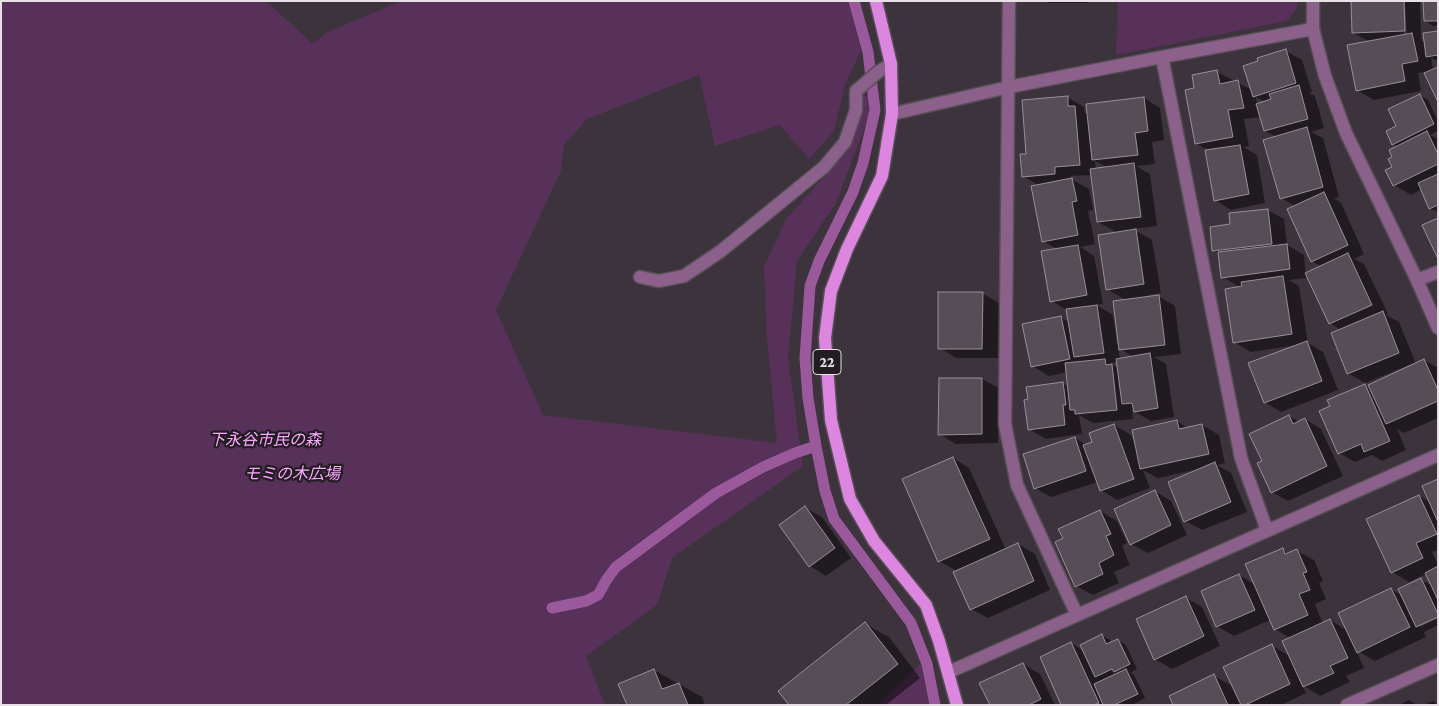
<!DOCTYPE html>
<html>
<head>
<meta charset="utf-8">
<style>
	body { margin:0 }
	#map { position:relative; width:1439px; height:706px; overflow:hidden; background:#3d333d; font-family:"Crimson Pro",serif }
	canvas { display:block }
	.frame { position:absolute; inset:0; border:2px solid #e8e2e8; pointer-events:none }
</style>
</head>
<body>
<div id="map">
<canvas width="1439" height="706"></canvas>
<div class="frame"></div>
</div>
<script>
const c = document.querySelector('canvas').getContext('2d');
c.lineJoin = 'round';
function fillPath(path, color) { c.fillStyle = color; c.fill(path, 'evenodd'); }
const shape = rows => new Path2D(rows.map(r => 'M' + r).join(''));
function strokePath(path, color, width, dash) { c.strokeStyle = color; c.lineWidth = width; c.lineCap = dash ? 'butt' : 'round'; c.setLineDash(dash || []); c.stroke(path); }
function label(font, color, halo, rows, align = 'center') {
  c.font = font + ' "Crimson Pro","Noto Sans JP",serif'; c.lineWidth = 4.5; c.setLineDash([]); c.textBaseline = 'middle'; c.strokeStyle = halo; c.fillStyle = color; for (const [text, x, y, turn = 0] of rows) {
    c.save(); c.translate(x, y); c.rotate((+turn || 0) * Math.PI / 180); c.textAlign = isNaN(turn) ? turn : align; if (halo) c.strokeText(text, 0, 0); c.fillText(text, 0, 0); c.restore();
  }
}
fillPath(shape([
	[1,1,266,1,313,44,326,33,401,1,848,1,861,50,845,85,834,131,809,159,780,125,715,146,699,75,587,119,564,145,561,171,496,310,543,415,777,443,767,340,764,267,786,219,826,175,853,136,863,96,868,95,870,113,836,203,797,261,788,358,803,466,672,558,657,605,586,656,605,705,1,705],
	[1118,1,1297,1,1297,8,1287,21,1116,55],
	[921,663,929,705,877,705]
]), '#573159');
fillPath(shape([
	[1045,1,1088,1,1088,3,1048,3],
	[1403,1,1404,37,1407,37,1405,1,1420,1,1421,40,1425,43,1438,32,1438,61,1431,58,1438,99,1425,72,1418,73,1421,91,1374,100,1357,90,1370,42,1353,33],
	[1438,1,1438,25,1433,26,1425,21],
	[1286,51,1302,60,1312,92,1309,93,1315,96,1324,128,1311,132,1323,138,1339,197,1333,198,1341,203,1364,254,1354,259,1364,264,1388,314,1386,315,1399,322,1416,364,1424,360,1438,368,1438,418,1404,433,1397,429,1406,450,1382,461,1372,455,1355,462,1339,453,1331,407,1365,385,1372,389,1415,365,1414,363,1365,383,1348,373,1341,330,1330,323,1322,267,1312,261,1295,206,1281,198,1277,137,1265,131,1261,117,1244,119,1249,146,1243,147,1257,155,1265,203,1231,210,1215,200,1209,151,1196,143,1195,89,1217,72,1252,90],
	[1256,97,1265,102,1257,105],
	[1420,95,1428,100,1438,121,1438,131,1430,135,1438,139,1438,212,1430,208,1422,189,1411,195,1394,185,1394,157,1398,147,1393,144,1398,126],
	[1067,97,1084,107,1084,112,1088,115,1144,98,1160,108,1164,140,1152,142,1155,164,1136,166,1150,174,1157,226,1133,229,1152,240,1161,293,1148,295,1149,298,1158,296,1175,306,1181,354,1154,357,1166,364,1174,417,1151,421,1135,412,1134,409,1132,409,1133,419,1093,423,1079,415,1082,434,1046,439,1029,429,1062,383,1069,387,1068,372,1049,376,1032,366,1061,317,1070,323,1068,311,1052,301,1057,249,1043,241,1039,186,1023,176,1028,155],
	[1095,161,1108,168,1096,170],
	[1092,175,1098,222,1118,233,1107,289,1127,301,1120,344,1117,344,1113,315,1096,305,1103,304,1094,256,1080,247,1095,244,1088,211,1093,210,1089,189,1071,179,1071,176],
	[1118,348,1134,357,1120,359],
	[1117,362,1118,368,1110,363],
	[1267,210,1284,219,1287,245,1304,255,1306,278,1289,280,1299,286,1308,343,1323,352,1338,390,1281,412,1265,402,1297,345,1251,352,1234,342,1241,288,1223,277,1220,254,1213,250,1232,225],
	[982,293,999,303,999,358,956,358,940,348],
	[940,379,982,379,999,388,998,443,956,444,939,434],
	[1289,416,1299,422,1305,419,1321,429,1343,476,1288,501,1272,492,1264,462],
	[1177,421,1188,428,1202,425,1219,435,1225,463,1217,465,1231,473,1247,512,1202,530,1185,521,1199,469,1158,478,1143,470,1150,488,1117,500,1101,490,1098,482,1051,497,1035,488,1075,438,1087,445,1094,443,1114,425,1131,435,1135,445],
	[953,458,969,468,1006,550,1018,544,1035,554,1050,590,988,618,971,609,957,571,939,561],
	[1438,480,1438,550,1432,552,1438,565,1438,597,1437,595,1435,596,1438,603,1438,616,1420,624,1420,627,1438,618,1438,625,1424,632,1426,637,1375,661,1356,650,1364,668,1346,676,1350,682,1320,696,1302,685,1306,693,1281,705,1241,705,1239,704,1240,705,1175,705,1214,676,1234,687,1272,646,1290,656,1290,638,1275,629,1270,620,1234,636,1217,626,1239,575,1256,585,1282,549,1290,554,1297,551,1314,560,1323,581,1319,583,1326,599,1315,604,1323,624,1330,620,1348,631,1391,589,1403,596,1421,580,1433,586,1426,574,1409,582,1392,572,1419,496,1430,502],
	[1155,491,1171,501,1187,535,1148,553,1131,544],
	[805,508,822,517,851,558,826,576,810,566],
	[1100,511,1117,521,1127,543,1122,546,1130,565,1114,572,1119,583,1093,595,1076,586,1064,538],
	[1186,598,1202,607,1220,646,1172,669,1155,659],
	[865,624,889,637,920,678,886,705,791,705],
	[1102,635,1110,640,1112,643,1118,640,1126,645,1137,669,1130,673,1134,675,1145,698,1132,705,1063,705,1071,643,1084,651],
	[1023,664,1040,674,1055,705,991,705],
	[654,670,702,697,705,705,628,705],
	[1409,700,1417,705,1399,705],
	[1433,701,1438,705,1424,705]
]), '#0007');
strokePath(shape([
	[854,1,868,52,875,110,863,163,853,192,819,261,810,286,805,358,808,398,816,446,825,491,834,519,911,623,927,664,935,705],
	[552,608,586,601,598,595,607,579,616,567,716,493,763,467,795,453,816,446]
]), '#99599b', 11);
const building = shape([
	[1351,1,1404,1,1405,31,1352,33,1351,1],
	[1423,1,1438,1,1438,21,1424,21,1423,1],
	[1438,31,1438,55,1426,57,1423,33,1438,31],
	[1412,33,1418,61,1402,64,1405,81,1356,91,1347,45,1412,33],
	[1286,49,1296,83,1253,97,1243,66,1258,61,1257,58,1286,49],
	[1438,67,1438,102,1424,73,1438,67],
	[1217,70,1220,84,1238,80,1244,108,1228,110,1233,137,1195,144,1185,90,1194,88,1192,75,1217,70],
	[1299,85,1308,119,1264,131,1256,104,1271,99,1269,94,1299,85],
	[1420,94,1434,124,1392,145,1386,131,1396,126,1388,109,1420,94],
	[1068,96,1068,106,1075,106,1080,165,1055,167,1055,174,1022,177,1020,154,1026,154,1022,100,1068,96],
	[1144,97,1148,131,1135,133,1138,155,1092,160,1086,104,1144,97],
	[1307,127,1323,187,1280,199,1263,140,1307,127],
	[1427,131,1438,154,1438,164,1393,186,1385,170,1392,167,1388,159,1392,157,1389,150,1427,131],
	[1240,145,1249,194,1214,201,1205,150,1240,145],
	[1134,163,1141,217,1097,222,1090,169,1134,163],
	[1438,174,1438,205,1429,209,1418,183,1438,174],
	[1072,178,1077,201,1072,202,1078,235,1042,242,1031,186,1072,178],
	[1324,192,1348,245,1311,262,1287,209,1324,192],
	[1268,209,1272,244,1212,251,1210,227,1230,224,1229,213,1268,209],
	[1438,218,1438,259,1422,225,1438,218],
	[1136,229,1144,284,1106,290,1098,235,1136,229],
	[1287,244,1290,269,1221,278,1218,252,1287,244],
	[1078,245,1087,295,1050,302,1041,251,1078,245],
	[1348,253,1372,305,1329,324,1305,273,1348,253],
	[1283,276,1292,334,1233,343,1225,289,1242,286,1241,282,1283,276],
	[938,292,983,292,982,349,938,349,938,292],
	[1159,295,1165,345,1119,350,1113,301,1159,295],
	[1097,305,1104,353,1074,357,1066,309,1097,305],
	[1383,311,1399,353,1347,374,1331,333,1383,311],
	[1061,316,1070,359,1031,367,1022,324,1061,316],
	[1307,341,1322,381,1264,403,1248,363,1307,341],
	[1150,353,1158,408,1134,412,1132,403,1122,404,1116,359,1150,353],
	[1105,359,1106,365,1112,364,1117,410,1075,414,1075,410,1070,410,1065,363,1105,359],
	[1424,359,1438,390,1438,401,1386,424,1368,385,1424,359],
	[939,378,982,378,982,434,938,435,939,378],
	[1063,382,1066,405,1063,405,1065,425,1028,430,1024,400,1028,399,1026,387,1063,382],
	[1365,384,1390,441,1364,452,1361,444,1338,454,1319,411,1330,406,1327,400,1365,384],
	[1289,415,1293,424,1305,418,1327,466,1271,493,1257,463,1262,461,1249,434,1289,415],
	[1177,420,1179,429,1202,424,1209,454,1140,469,1132,430,1177,420],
	[1114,424,1134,479,1100,491,1083,445,1092,442,1089,433,1114,424],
	[1075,437,1086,471,1034,489,1023,454,1075,437],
	[953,457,990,539,938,562,902,479,953,457],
	[1215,462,1231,502,1184,522,1168,482,1215,462],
	[1438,479,1438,522,1422,486,1438,479],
	[1155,490,1171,525,1130,545,1114,509,1155,490],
	[1419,495,1437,534,1416,543,1423,558,1391,573,1366,519,1419,495],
	[805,506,835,548,809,567,779,525,805,506],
	[1100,510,1111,534,1106,536,1114,555,1099,563,1103,574,1075,587,1055,542,1063,538,1058,529,1100,510],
	[1018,543,1034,581,970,610,953,572,1018,543],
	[1283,548,1285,554,1297,549,1307,572,1303,573,1310,590,1299,594,1308,615,1274,630,1245,564,1283,548],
	[1438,566,1438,600,1425,573,1438,566],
	[1239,574,1255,610,1216,627,1201,591,1239,574],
	[1421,578,1438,614,1438,617,1416,627,1398,589,1421,578],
	[1391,588,1410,627,1357,653,1338,613,1391,588],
	[1186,596,1204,636,1154,660,1136,619,1186,596],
	[1330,619,1348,658,1330,666,1334,673,1303,687,1282,641,1330,619],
	[865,622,898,664,846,705,789,705,778,691,865,622],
	[1102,634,1106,644,1118,639,1130,664,1114,672,1112,669,1095,677,1080,645,1102,634],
	[1071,642,1099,703,1094,705,1061,705,1040,657,1071,642],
	[1272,644,1290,684,1245,705,1241,705,1223,667,1272,644],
	[1023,663,1041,699,1029,705,990,705,979,683,1023,663],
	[654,669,662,689,679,683,688,705,627,705,618,684,654,669],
	[1126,669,1138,694,1114,705,1103,705,1094,684,1126,669],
	[1214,674,1228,705,1173,705,1169,696,1214,674]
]);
fillPath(building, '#574d57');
strokePath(building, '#998e99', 1);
const lane = shape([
	[640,277,659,281,684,276,721,251,824,167,845,142,856,110,856,91,878,72,891,64]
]);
const street = shape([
	[1009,1,1005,424,1017,485,1077,615],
	[1313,1,1313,29,1325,76,1346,133,1417,280,1438,328],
	[1162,57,1241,458,1267,530],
	[892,114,1009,87,1162,57,1313,29],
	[1417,280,1438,272],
	[949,672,1438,455],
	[1347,705,1438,665]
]);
const primary = shape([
	[876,1,891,64,892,114,882,176,847,249,831,291,825,338,831,420,850,499,874,541,926,605,939,641,957,705]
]);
strokePath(lane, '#584f58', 15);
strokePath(street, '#584f58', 15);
strokePath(primary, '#584f58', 15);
strokePath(lane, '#8b618c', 12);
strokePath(street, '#8b618c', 12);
strokePath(primary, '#dd86df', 12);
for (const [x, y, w] of [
	[827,362,28]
]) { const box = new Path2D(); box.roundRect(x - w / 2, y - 12.5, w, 25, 4); c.fillStyle = '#211d21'; c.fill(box); strokePath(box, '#e8e2e8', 1); }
label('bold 15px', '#e8e2e8', null, [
	["22",827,362]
]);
label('italic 16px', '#fda6ff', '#211d21', [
	["下永谷市民の森",265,440],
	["モミの木広場",292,474]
]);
</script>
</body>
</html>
